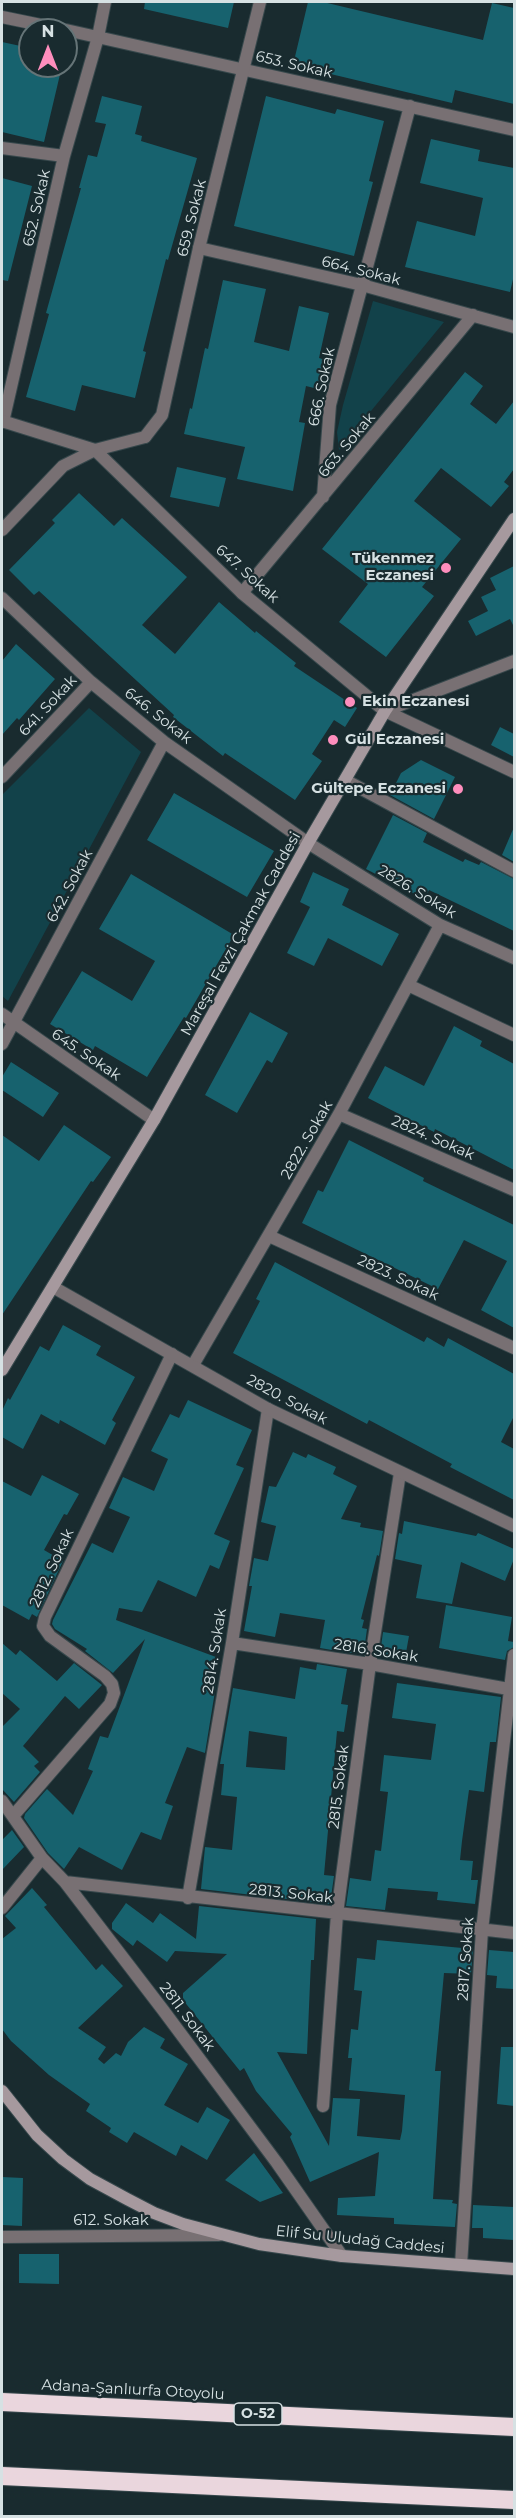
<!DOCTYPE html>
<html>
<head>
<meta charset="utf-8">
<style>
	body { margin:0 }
	#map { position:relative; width:516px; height:2518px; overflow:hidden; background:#192b2f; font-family:Montserrat,sans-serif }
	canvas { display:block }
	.frame { position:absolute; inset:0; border:3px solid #d6e1e3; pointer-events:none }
	.north { position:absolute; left:18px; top:18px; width:60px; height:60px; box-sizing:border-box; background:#192b2f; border:2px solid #657477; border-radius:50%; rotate:0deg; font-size:16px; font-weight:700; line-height:24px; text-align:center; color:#d6e1e3 }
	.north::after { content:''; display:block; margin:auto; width:21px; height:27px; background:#fe8ebd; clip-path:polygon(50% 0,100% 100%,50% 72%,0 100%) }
</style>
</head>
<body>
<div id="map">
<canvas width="516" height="2518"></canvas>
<div class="frame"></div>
<div class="north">N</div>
</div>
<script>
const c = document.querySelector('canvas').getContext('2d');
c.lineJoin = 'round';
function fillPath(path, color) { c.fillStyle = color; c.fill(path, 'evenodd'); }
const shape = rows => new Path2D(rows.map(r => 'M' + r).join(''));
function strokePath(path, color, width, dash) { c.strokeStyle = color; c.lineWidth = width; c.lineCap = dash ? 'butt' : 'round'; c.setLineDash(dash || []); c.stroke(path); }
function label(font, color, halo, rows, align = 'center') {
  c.font = font + ' Montserrat,sans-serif'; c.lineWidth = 4.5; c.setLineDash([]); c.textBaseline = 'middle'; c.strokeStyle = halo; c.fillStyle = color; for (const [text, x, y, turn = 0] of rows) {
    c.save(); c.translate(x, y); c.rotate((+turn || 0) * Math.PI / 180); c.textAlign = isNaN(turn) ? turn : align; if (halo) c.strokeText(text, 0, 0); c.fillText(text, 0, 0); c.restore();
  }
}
fillPath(shape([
	[373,301,444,322,339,450,337,432,343,405],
	[89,708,141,752,8,1001,2,996,2,795]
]), '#12424a');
fillPath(shape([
	[145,2,234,2,228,28,144,9],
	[308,2,323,2,483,40,492,3,514,8,514,104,455,90,452,103,293,65],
	[2,42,30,48,30,66,62,66,44,142,2,132],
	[102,96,142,106,135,134,142,136,141,141,197,158,168,260,166,259,143,351,146,352,135,398,82,385,75,411,26,397,49,314,46,313,81,188,79,188,88,155,97,157,106,124,95,122],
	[266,96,335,114,337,109,384,121,369,181,373,182,354,256,234,226],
	[431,139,480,150,478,161,514,168,514,275,510,292,405,267,417,221,475,236,483,198,420,183],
	[2,178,32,186,8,281,2,280],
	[223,280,266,289,254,342,289,351,299,306,329,313,319,358,325,360,318,389,306,386,299,422,305,423,293,491,237,479,245,447,184,434,190,408,192,409,205,348,208,349],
	[465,372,483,386,470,404,496,424,514,401,514,469,504,482,509,486,491,507,441,468,414,501,461,539,422,587,434,596,386,657,339,622,368,584,322,549],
	[177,467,226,478,219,507,170,497],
	[79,493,114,526,122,518,187,577,142,625,175,654,219,602,255,633,256,631,296,663,294,666,357,708,345,727,334,720,312,754,322,761,295,800,225,753,223,756,173,717,174,715,39,591,34,595,9,570,55,523,52,520],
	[514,566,514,627,510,619,476,636,468,621,488,611,481,597,496,590,490,578],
	[16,644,55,679,19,720,17,718,2,735,2,661],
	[500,727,514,734,514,757,491,745],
	[421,760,455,777,434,819,390,795,401,773],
	[174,793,274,851,247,897,147,840],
	[393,815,427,833,423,842,463,862,465,859,479,865,481,862,514,879,514,931,429,890,424,899,366,869],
	[514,827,514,862,502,855],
	[313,872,349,889,342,905,399,934,382,966,328,938,314,966,287,953,310,907,300,902],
	[131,874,234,935,186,1018,184,1017,147,1077,95,1046,93,1050,50,1024,82,971,132,1001,155,961,99,929],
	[250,1012,288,1033,272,1063,267,1060,237,1113,205,1095],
	[454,1026,482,1041,480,1046,514,1064,514,1170,435,1129,434,1132,368,1098,385,1066,424,1086],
	[11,1062,59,1093,43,1117,2,1090,2,1077],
	[64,1125,111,1157,93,1182,91,1181,2,1315,2,1135,39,1161],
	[349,1140,424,1178,423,1181,514,1225,514,1328,481,1310,507,1261,464,1240,438,1289,302,1223,318,1190,323,1192],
	[275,1262,424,1342,427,1337,444,1347,448,1338,514,1374,514,1416,501,1442,514,1449,514,1500,450,1467,452,1464,369,1420,367,1424,233,1353,260,1301,256,1299],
	[63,1325,101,1346,96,1355,135,1377,112,1420,116,1423,105,1445,60,1420,59,1424,41,1414,23,1449,2,1437,2,1411,8,1398,10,1400,40,1346,49,1351],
	[188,1400,252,1430,236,1465,244,1468,214,1534,230,1541,219,1569,210,1565,196,1597,158,1580,142,1612,119,1608,116,1620,216,1657,206,1683,216,1685,205,1753,187,1747,165,1803,173,1806,161,1840,141,1832,122,1870,79,1847,64,1869,48,1853,24,1818,25,1814,47,1789,73,1815,93,1771,88,1769,100,1736,108,1738,145,1639,113,1673,85,1651,87,1649,55,1629,52,1624,53,1620,92,1543,113,1553,130,1517,109,1508,123,1477,154,1491,168,1459,151,1451,170,1414,179,1418],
	[293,1452,306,1458,308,1454,336,1467,333,1474,357,1486,341,1519,361,1523,360,1527,383,1531,379,1556,377,1555,361,1619,364,1620,362,1628,367,1629,364,1651,350,1653,320,1648,325,1620,280,1613,275,1637,244,1631,252,1586,249,1586,254,1558,268,1561,276,1526,261,1522,269,1486,276,1487],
	[42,1475,79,1494,67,1515,64,1514,44,1550,63,1561,37,1617,32,1614,29,1620,2,1605,2,1481,31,1496],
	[404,1521,476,1536,478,1533,514,1549,514,1559,505,1581,461,1562,452,1604,416,1598,422,1565,395,1559,399,1533,402,1534],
	[446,1605,512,1617,508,1641,514,1642,514,1647,507,1651,505,1660,439,1648],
	[383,1632,409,1636,405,1658,380,1654],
	[2,1643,16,1655,20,1650,57,1681,74,1663,102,1685,79,1709,65,1696,23,1746,39,1762,34,1766,40,1772,14,1802,2,1789,2,1727,20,1709,2,1693],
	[317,1664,347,1669,341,1704,348,1705,344,1732,337,1731,324,1875,334,1876,330,1904,201,1889,205,1847,232,1850,237,1797,221,1795,224,1764,220,1764,233,1688,295,1699,300,1667,316,1670],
	[249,1731,287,1737,285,1770,246,1767],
	[397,1683,501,1697,496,1742,490,1742,484,1792,469,1790,462,1841,460,1860,473,1861,471,1880,478,1880,475,1904,437,1900,438,1892,388,1888,385,1910,346,1906,350,1878,371,1881,375,1850,381,1851,388,1792,380,1791,384,1755,431,1760,436,1724,392,1718],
	[12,1830,24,1847,2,1870,2,1840],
	[32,1888,47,1905,44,1907,96,1970,102,1964,123,1986,78,2028,106,2047,98,2059,104,2064,116,2053,121,2056,128,2042,144,2027,165,2039,160,2048,188,2064,164,2105,198,2123,207,2107,230,2120,207,2160,181,2145,176,2156,134,2132,127,2143,109,2132,111,2128,86,2111,90,2104,49,2075,11,2041,2,2029,2,1939,16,1928,5,1916],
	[126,1903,153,1923,160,1913,196,1939,199,1906,316,1919,314,1960,311,1960,307,2054,277,2052,329,2146,333,2098,360,2099,357,2136,400,2140,402,2131,405,2095,349,2090,352,2058,348,2058,351,2029,358,2030,362,1991,354,1990,357,1958,375,1960,377,1940,473,1949,471,1974,444,1973,435,2071,441,2071,433,2199,453,2200,452,2203,457,2204,455,2227,394,2224,394,2218,337,2215,338,2198,375,2196,379,2152,310,2182,290,2137,292,2134,256,2091,244,2068,240,2071,183,2000,183,1993,227,1954,175,1951,167,1962,137,1940,133,1946,112,1929,112,1923],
	[489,1950,514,1952,514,1989,496,1988,497,1976,487,1975],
	[501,2047,514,2047,514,2106,497,2104],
	[254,2153,283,2193,260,2202,225,2180],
	[2,2177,23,2178,22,2226,2,2225],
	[473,2205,514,2207,514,2240,483,2238,483,2228,472,2228],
	[19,2254,59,2254,59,2284,19,2283]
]), '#17626e');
const minor = shape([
	[2,17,65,30],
	[66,30,514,130],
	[2,148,64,156],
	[199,248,362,285,514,327],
	[3,422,64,156,98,37,105,2],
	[95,450,145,437],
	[323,497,330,405,410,106],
	[242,593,473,315],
	[2,598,91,682,164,742,308,843,440,925,514,958],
	[385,711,514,772],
	[2,777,91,682],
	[345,780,514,871],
	[408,985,514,1035],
	[2,1014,154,1120],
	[2,1044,164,742],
	[339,1114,514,1190],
	[269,1236,514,1348],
	[193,1365,339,1114,440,925],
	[232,1643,370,1664,514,1690],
	[2,1801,42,1858,65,1882,163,2010,277,2163,342,2256],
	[13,1816,110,1704,114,1693,112,1684,105,1676,50,1636,43,1626,45,1617,172,1354],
	[65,1882,514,1933],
	[188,1898,232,1643,268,1409],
	[2,1908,42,1858],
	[323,2106,337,1914,370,1664,400,1473],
	[2,2237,219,2235],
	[461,2265,482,1930,514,1655]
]);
const tertiary = shape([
	[2,421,95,450,242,593,385,711,514,661],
	[145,437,162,415,199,248,260,2],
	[2,530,63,466,95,450],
	[53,1287,268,1409,514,1526]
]);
const secondary = shape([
	[2,1370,154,1120,308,843,385,711,514,519],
	[2,2091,37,2135,63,2159,90,2179,127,2199,154,2213,183,2224,259,2244,342,2256,514,2269]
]);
const motorway = shape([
	[2,2402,514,2427],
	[2,2476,514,2500]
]);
strokePath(minor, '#37484c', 14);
strokePath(tertiary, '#37484c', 14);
strokePath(secondary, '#37484c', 14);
strokePath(motorway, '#37484c', 20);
strokePath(minor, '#787073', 12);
strokePath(tertiary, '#787073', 12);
strokePath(secondary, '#a6999e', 12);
strokePath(motorway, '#ead6dd', 18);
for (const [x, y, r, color] of [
	[446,568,6,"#fe8ebd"],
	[350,702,6,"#fe8ebd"],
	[333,740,6,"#fe8ebd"],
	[458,789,6,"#fe8ebd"]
]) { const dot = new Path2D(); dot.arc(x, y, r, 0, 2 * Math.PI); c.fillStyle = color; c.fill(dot); strokePath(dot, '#192b2f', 2); }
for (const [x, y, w] of [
	[258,2414,48]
]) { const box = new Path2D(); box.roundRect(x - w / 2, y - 11, w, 22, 4.5); c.fillStyle = '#192b2f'; c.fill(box); strokePath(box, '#d6e1e3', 1.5); }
label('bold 14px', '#d6e1e3', null, [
	["O-52",258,2414]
]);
label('15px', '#d6e1e3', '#192b2f', [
	["653. Sokak",294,65,13],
	["652. Sokak",37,208,-77],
	["659. Sokak",192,218,-76],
	["664. Sokak",361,271,14],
	["666. Sokak",322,387,-78],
	["663. Sokak",347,445,-50],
	["647. Sokak",247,574,42],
	["641. Sokak",48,706,-47],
	["646. Sokak",158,716,38],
	["642. Sokak",70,886,-62],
	["2826. Sokak",417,892,31],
	["Mareşal Fevzi Çakmak Caddesi",241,934,-61],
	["645. Sokak",86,1055,34],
	["2824. Sokak",433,1138,24],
	["2822. Sokak",307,1140,-60],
	["2823. Sokak",398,1278,25],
	["2820. Sokak",287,1400,28],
	["2812. Sokak",52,1568,-65],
	["2814. Sokak",215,1651,-81],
	["2816. Sokak",376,1651,9],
	["2815. Sokak",339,1787,-83],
	["2813. Sokak",291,1894,6],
	["2817. Sokak",466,1959,-86],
	["2811. Sokak",187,2017,53],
	["612. Sokak",111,2221],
	["Elif Su Uludağ Caddesi",360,2240,6],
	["Adana-Şanlıurfa Otoyolu",133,2390,3]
]);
label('bold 15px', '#d6e1e3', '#192b2f', [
	["Tükenmez",434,559],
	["Eczanesi",434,576],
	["Ekin Eczanesi",362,702,"left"],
	["Gül Eczanesi",345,740,"left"],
	["Gültepe Eczanesi",446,789]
], 'right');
</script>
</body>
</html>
